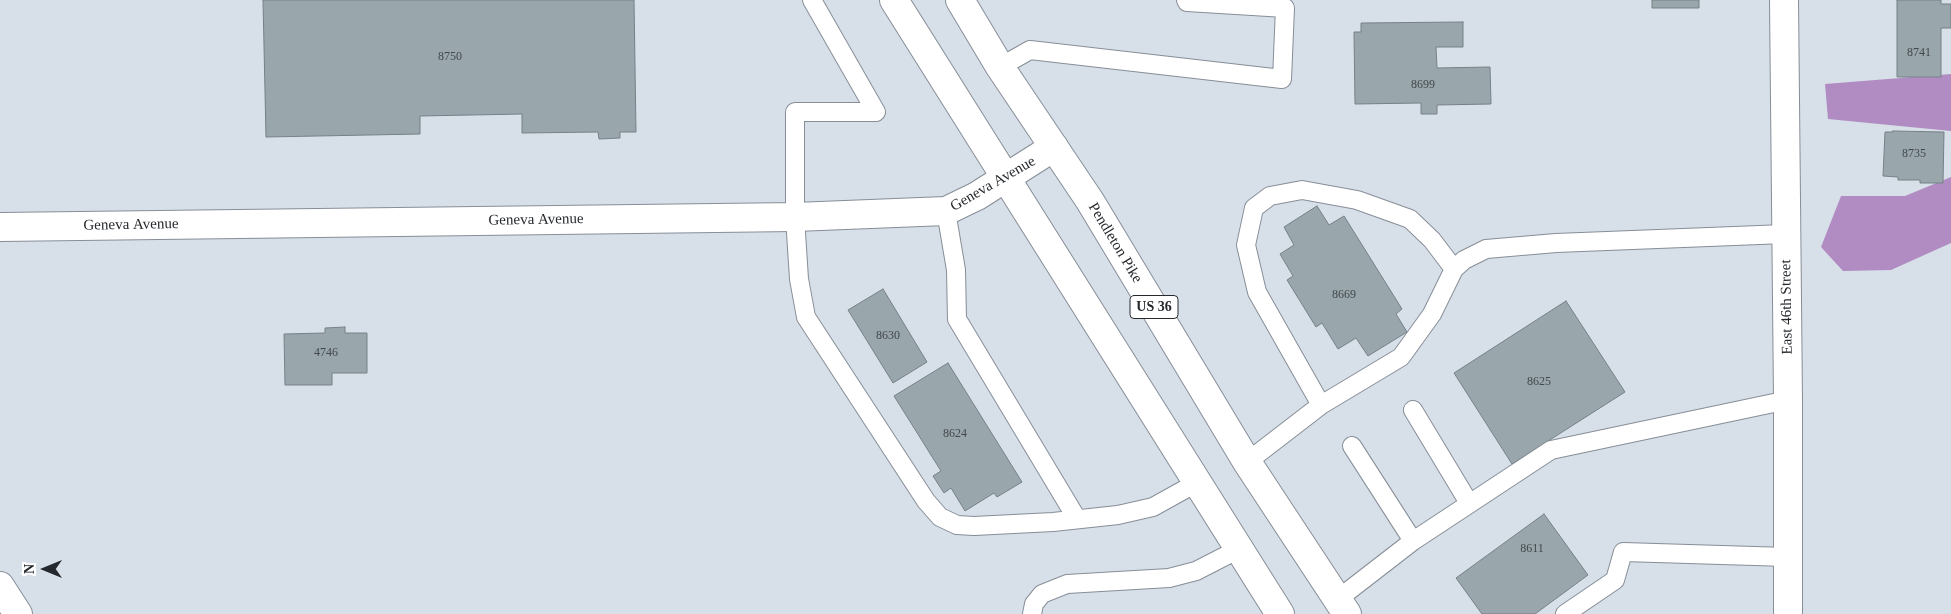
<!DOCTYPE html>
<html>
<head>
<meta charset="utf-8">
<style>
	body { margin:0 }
	#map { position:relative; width:1951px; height:614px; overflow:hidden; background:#d7dfe9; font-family:Georgia,serif }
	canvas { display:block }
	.north { position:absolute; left:20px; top:544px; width:50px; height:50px; -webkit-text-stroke:4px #fff; paint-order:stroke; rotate:270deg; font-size:14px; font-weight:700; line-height:20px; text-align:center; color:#25282c }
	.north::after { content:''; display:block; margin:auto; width:18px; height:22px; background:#25282c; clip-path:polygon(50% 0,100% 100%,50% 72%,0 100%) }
</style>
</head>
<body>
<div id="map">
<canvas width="1951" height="614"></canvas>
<div class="north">N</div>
</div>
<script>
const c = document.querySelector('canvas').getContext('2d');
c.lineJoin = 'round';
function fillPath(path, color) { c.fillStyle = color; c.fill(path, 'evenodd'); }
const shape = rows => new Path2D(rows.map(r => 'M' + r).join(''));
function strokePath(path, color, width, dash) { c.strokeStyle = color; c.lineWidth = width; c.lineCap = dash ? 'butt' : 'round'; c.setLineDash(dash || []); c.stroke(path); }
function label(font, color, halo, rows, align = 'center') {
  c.font = font + ' Georgia,serif'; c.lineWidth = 4; c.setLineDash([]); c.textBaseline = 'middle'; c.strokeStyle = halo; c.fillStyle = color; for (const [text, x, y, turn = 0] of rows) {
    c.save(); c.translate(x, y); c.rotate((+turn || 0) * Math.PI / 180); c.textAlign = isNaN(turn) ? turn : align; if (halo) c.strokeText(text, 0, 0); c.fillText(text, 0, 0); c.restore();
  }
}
fillPath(shape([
	[1951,74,1951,131,1828,119,1825,84],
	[1951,177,1951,243,1891,270,1843,271,1821,247,1841,196,1905,196]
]), '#b18cc2');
const building = shape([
	[263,0,634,0,636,132,620,132,620,138,599,139,598,132,522,133,522,114,420,116,420,134,266,137,263,0],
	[1652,0,1699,0,1699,8,1652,8,1652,0],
	[1897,0,1941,0,1941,4,1951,4,1951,28,1941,28,1941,77,1897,77,1897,0],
	[1463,22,1463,47,1436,47,1437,68,1490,67,1491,104,1437,105,1437,114,1421,114,1421,103,1355,104,1354,32,1361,32,1361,23,1463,22],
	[1893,131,1944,132,1943,183,1920,183,1920,180,1898,180,1898,177,1883,176,1885,132,1893,132,1893,131],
	[1317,206,1329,225,1344,216,1402,309,1396,314,1407,332,1368,356,1356,338,1338,349,1322,323,1316,327,1287,280,1293,276,1280,254,1294,245,1284,227,1317,206],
	[883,289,927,362,893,383,848,310,883,289],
	[1566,301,1625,392,1512,464,1454,373,1566,301],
	[345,327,345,333,367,333,367,373,332,373,332,385,285,385,284,334,325,333,325,328,345,327],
	[948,363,1022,482,997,497,994,493,965,511,951,488,944,493,933,476,941,471,894,396,948,363],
	[1544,514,1588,575,1535,614,1482,614,1456,578,1544,514]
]);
fillPath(building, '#99a6ab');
strokePath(building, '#758186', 1);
const service = shape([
	[812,0,876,112,795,112,795,217,799,279,806,317,926,501,940,517,957,525,974,526,1053,522,1118,515,1153,507,1198,482],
	[1000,67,1030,50,1282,79,1285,8,1187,2,1186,0],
	[946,211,956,270,957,319,1077,519],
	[1321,405,1257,292,1246,245,1254,208,1270,196,1302,190,1357,200,1410,219,1432,240,1454,269],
	[1413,410,1469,503],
	[1352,446,1413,541],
	[1247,462,1321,405,1401,357,1432,314,1454,269,1464,260,1486,249,1556,243,1785,234],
	[1338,599,1413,541,1551,450,1788,400],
	[1032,614,1034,604,1042,594,1067,584,1169,578,1196,571,1239,549],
	[1565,614,1615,580,1623,552,1787,557]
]);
const minor = shape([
	[0,227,795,217,946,211,977,196,1054,147],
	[0,586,18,614]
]);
const tertiary = shape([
	[1784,0,1788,400,1788,614]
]);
const primary = shape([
	[894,0,1280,614],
	[960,0,1000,67,1090,201,1247,462,1347,614]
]);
strokePath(service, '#878e97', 20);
strokePath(minor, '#878e97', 30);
strokePath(tertiary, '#878e97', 30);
strokePath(primary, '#878e97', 30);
strokePath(service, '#fff', 18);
strokePath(minor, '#fff', 28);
strokePath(tertiary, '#fff', 28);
strokePath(primary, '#fff', 28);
label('12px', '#42484c', null, [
	["8741",1919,53],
	["8750",450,57],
	["8699",1423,85],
	["8735",1914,154],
	["8669",1344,295],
	["8630",888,336],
	["4746",326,353],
	["8625",1539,382],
	["8624",955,434],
	["8611",1532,549]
]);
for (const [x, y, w] of [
	[1154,307,48]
]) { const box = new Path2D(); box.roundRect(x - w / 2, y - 11.5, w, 23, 4); c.fillStyle = '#fff'; c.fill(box); strokePath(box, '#25282c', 1); }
label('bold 14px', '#25282c', null, [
	["US 36",1154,307]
]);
label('15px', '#25282c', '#fff', [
	["Geneva Avenue",993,184,-30],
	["Geneva Avenue",536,220,-1],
	["Geneva Avenue",131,225,-1],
	["Pendleton Pike",1115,243,59],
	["East 46th Street",1787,307,-91]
]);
</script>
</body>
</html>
